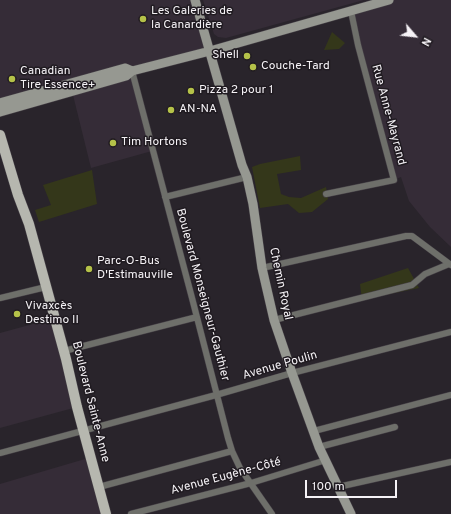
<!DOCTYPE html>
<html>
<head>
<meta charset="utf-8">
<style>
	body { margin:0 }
	#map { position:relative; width:451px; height:514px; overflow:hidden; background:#29242b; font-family:Overpass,sans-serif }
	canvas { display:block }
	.north { position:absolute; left:395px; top:16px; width:40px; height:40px; -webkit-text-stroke:3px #201b21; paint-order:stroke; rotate:118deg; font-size:11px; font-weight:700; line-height:16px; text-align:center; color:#f5f2f6 }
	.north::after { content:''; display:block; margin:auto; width:14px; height:18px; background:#f5f2f6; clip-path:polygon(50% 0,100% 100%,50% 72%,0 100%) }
	.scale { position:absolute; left:305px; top:480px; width:92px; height:18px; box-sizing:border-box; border:2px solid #f5f2f6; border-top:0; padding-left:5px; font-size:12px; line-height:14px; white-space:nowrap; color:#f5f2f6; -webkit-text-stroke:3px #201b21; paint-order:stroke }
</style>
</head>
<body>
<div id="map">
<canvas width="451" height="514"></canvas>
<div class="north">N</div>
<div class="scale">100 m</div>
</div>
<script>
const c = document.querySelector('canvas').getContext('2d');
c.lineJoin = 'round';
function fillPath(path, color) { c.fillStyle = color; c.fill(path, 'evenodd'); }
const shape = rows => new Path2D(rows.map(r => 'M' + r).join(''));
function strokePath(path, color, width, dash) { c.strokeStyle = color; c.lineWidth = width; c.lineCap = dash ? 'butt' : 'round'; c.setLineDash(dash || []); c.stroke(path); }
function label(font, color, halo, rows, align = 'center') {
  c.font = font + ' Overpass,sans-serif'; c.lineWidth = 3; c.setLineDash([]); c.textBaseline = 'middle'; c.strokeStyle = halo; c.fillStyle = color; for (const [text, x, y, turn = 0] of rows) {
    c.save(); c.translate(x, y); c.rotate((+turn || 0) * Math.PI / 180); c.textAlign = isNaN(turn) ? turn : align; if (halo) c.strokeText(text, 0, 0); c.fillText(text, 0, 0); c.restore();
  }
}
fillPath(shape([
	[0,0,195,0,210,51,132,72,152,151,91,168,72,91,0,112],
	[203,0,364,0,226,38,218,37,214,34],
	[389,0,451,0,451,247,430,227,409,201,401,177,394,180,351,11],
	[55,318,77,407,0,428,0,333],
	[85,459,92,459,106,514,0,514,0,484]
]), '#352c37');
fillPath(shape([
	[332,32,345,43,339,49,324,50],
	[300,156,301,170,277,174,281,194,289,197,301,198,326,187,328,199,312,212,299,213,288,204,260,208,252,167,260,164],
	[92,170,97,204,39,222,35,210,51,205,43,185],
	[408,268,419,288,362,300,360,284]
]), '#34371a');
const minor = shape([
	[132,71,192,298,228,438,232,451,240,468,272,514],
	[326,194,394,180,358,45,351,11],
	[165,197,247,177],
	[262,268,406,236,412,236,451,265],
	[0,298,46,287],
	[274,320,412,285,425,274,449,264],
	[64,351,197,317],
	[314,431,451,395],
	[319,447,395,427],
	[0,453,216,395,292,373,451,332],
	[99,487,232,451],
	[338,487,451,462],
	[131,514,251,483,326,460]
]);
const secondary = shape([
	[195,0,242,165,247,177,253,204,262,268,274,320,292,373,319,447,351,514],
	[0,103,125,68,132,71],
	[0,112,126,76,132,71,210,51,389,0]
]);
const primary = shape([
	[0,135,18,195,29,224,66,359,77,407,106,514]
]);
strokePath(minor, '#464147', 7);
strokePath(secondary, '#464147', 10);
strokePath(primary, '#464147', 11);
strokePath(minor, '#6e6f6a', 6);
strokePath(secondary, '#969891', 9);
strokePath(primary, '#b6b7af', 10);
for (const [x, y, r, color] of [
	[143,19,4,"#b5c249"],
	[247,56,4,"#b5c249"],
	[253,67,4,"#b5c249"],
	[12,79,4,"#b5c249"],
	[191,91,4,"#b5c249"],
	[171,110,4,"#b5c249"],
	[113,143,4,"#b5c249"],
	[89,269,4,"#b5c249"],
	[17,314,4,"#b5c249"]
]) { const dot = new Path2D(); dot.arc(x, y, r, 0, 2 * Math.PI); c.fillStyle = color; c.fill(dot); strokePath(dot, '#201b21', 1.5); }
label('12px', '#f5f2f6', '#201b21', [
	["Les Galeries de",151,12],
	["la Canardière",151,26],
	["Shell",239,56,"right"],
	["Couche-Tard",261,67],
	["Canadian",20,72],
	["Tire Essence+",20,86],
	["Pizza 2 pour 1",199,91],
	["AN-NA",179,110],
	["Tim Hortons",121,143],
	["Parc-O-Bus",97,262],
	["D'Estimauville",97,276],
	["Vivaxcès",25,307],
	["Destimo II",25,321]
], 'left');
label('12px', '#f5f2f6', '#201b21', [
	["Rue Anne-Mayrand",388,115,75],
	["Chemin Royal",280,284,78],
	["Boulevard Monseigneur-Gauthier",202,295,75],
	["Avenue Poulin",280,366,-16],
	["Boulevard Sainte-Anne",90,402,76],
	["Avenue Eugène-Côté",226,477,-15]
]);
</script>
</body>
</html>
